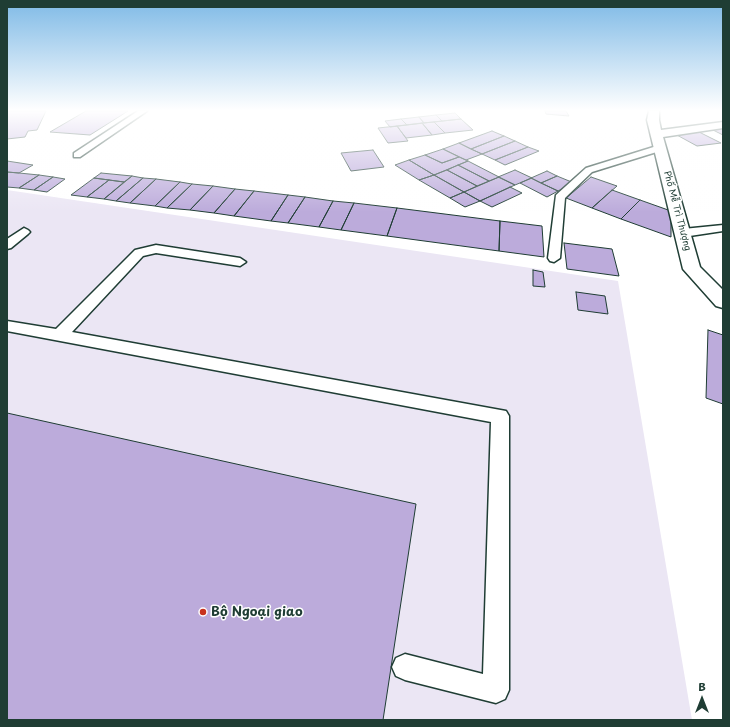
<!DOCTYPE html>
<html>
<head>
<meta charset="utf-8">
<style>
	body { margin:0 }
	#map { position:relative; width:730px; height:727px; overflow:hidden; background:#fff; font-family:"Playpen Sans",sans-serif }
	canvas { display:block }
	.frame { position:absolute; inset:0; border:8px solid #1f3d34; pointer-events:none }
	.north { position:absolute; left:682px; top:679px; width:40px; height:40px; -webkit-text-stroke:3px #fff; paint-order:stroke; rotate:0deg; font-size:11px; font-weight:700; line-height:16px; text-align:center; color:#1f3d34 }
	.north::after { content:''; display:block; margin:auto; width:14px; height:18px; background:#1f3d34; clip-path:polygon(50% 0,100% 100%,50% 72%,0 100%) }
</style>
</head>
<body>
<div id="map">
<canvas width="730" height="727"></canvas>
<div class="frame"></div>
<div class="north">B</div>
</div>
<script>
const c = document.querySelector('canvas').getContext('2d');
c.lineJoin = 'round';
function fillPath(path, color) { c.fillStyle = color; c.fill(path, 'evenodd'); }
const shape = rows => new Path2D(rows.map(r => 'M' + r).join(''));
function strokePath(path, color, width, dash) { c.strokeStyle = color; c.lineWidth = width; c.lineCap = dash ? 'butt' : 'round'; c.setLineDash(dash || []); c.stroke(path); }
function label(font, color, halo, rows, align = 'center') {
  c.font = font + ' "Playpen Sans",sans-serif'; c.lineWidth = 3; c.setLineDash([]); c.textBaseline = 'middle'; c.strokeStyle = halo; c.fillStyle = color; for (const [text, x, y, turn = 0] of rows) {
    c.save(); c.translate(x, y); c.rotate((+turn || 0) * Math.PI / 180); c.textAlign = isNaN(turn) ? turn : align; if (halo) c.strokeText(text, 0, 0); c.fillText(text, 0, 0); c.restore();
  }
}
fillPath(shape([
	[7,190,618,281,692,720,7,720]
]), '#ebe6f4');
const building = shape([
	[7,111,46,111,37,130,28,131,25,137,7,139,7,111],
	[86,111,128,111,90,135,50,132,86,111],
	[545,111,566,111,569,116,546,114,545,111],
	[455,113,461,119,442,121,436,115,455,113],
	[436,115,442,121,424,123,419,117,436,115],
	[419,117,424,123,407,125,401,119,419,117],
	[401,119,407,125,390,127,385,121,401,119],
	[461,119,473,130,445,133,434,122,461,119],
	[434,122,445,133,432,135,422,123,434,122],
	[422,123,432,135,406,138,397,126,422,123],
	[397,126,408,141,388,143,378,128,397,126],
	[721,128,723,129,723,135,711,129,721,128],
	[492,131,504,136,471,149,459,143,492,131],
	[697,131,721,143,697,146,675,134,697,131],
	[504,136,515,141,482,154,471,149,504,136],
	[515,141,528,147,495,160,482,154,515,141],
	[459,143,471,149,482,154,466,160,443,149,459,143],
	[528,147,539,151,505,165,495,160,528,147],
	[443,149,459,157,442,163,425,155,443,149],
	[373,150,384,167,351,171,341,153,373,150],
	[425,155,442,163,459,157,468,161,434,175,409,160,425,155],
	[409,160,434,175,419,180,395,165,409,160],
	[7,161,33,165,19,173,7,172,7,161],
	[468,161,499,177,489,181,458,165,468,161],
	[458,165,489,181,477,186,447,170,458,165],
	[447,170,477,186,464,192,434,175,447,170],
	[515,170,532,178,515,185,498,177,515,170],
	[547,171,557,176,541,183,531,178,547,171],
	[7,172,19,173,39,175,19,188,7,187,7,172],
	[101,173,132,176,124,182,94,178,101,173],
	[39,175,53,177,34,190,19,188,39,175],
	[434,175,464,192,450,198,419,180,434,175],
	[132,176,143,178,116,201,104,199,132,176],
	[557,176,574,183,558,191,541,183,557,176],
	[53,177,65,179,47,192,34,190,53,177],
	[499,177,515,185,480,201,464,192,499,177],
	[591,177,617,186,592,208,566,198,591,177],
	[94,178,109,180,87,197,71,195,94,178],
	[143,178,156,179,130,203,116,201,143,178],
	[531,178,541,183,558,191,547,197,520,183,531,178],
	[156,179,180,182,155,206,130,203,156,179],
	[109,180,124,182,104,199,87,197,109,180],
	[180,182,192,184,167,208,155,206,180,182],
	[192,184,213,186,190,210,167,208,192,184],
	[213,186,235,189,214,213,190,210,213,186],
	[510,187,522,193,492,207,480,201,510,187],
	[235,189,254,191,234,216,214,213,235,189],
	[612,190,640,200,621,219,592,208,612,190],
	[254,191,288,195,271,221,234,216,254,191],
	[464,192,480,201,465,207,450,198,464,192],
	[288,195,305,197,288,223,271,221,288,195],
	[305,197,333,201,319,227,288,223,305,197],
	[640,200,671,211,671,237,621,219,640,200],
	[333,201,354,203,341,230,319,227,333,201],
	[354,203,397,208,387,236,341,230,354,203],
	[397,208,500,221,499,251,387,236,397,208],
	[500,221,542,226,544,257,499,251,500,221],
	[564,243,612,249,619,276,567,269,564,243],
	[533,270,543,272,545,287,533,286,533,270],
	[576,292,605,296,608,314,578,310,576,292],
	[708,330,723,335,723,404,706,398,708,330],
	[7,413,416,504,383,720,7,720,7,413]
]);
fillPath(building, '#bcabdb');
strokePath(building, '#1f3d34', 1);
const service = shape([
	[138,111,147,111,80,157,74,157,74,153,138,111],
	[660,145,665,148,663,150,592,172,565,198,560,258,554,262,550,261,548,258,556,195,586,168,660,145],
	[723,225,723,231,683,237,677,233,683,229,723,225],
	[24,228,28,230,30,232,28,234,11,248,7,249,7,239,24,228],
	[156,245,240,258,246,262,240,266,156,253,143,256,72,332,506,411,509,416,509,690,505,699,496,703,405,680,396,676,392,667,396,658,405,654,483,674,491,422,7,331,7,321,56,329,135,250,156,245]
]);
const minor = shape([
	[649,111,659,111,659,120,661,130,723,122,723,128,663,137,700,267,723,290,723,308,716,306,683,269,647,120,649,111]
]);
strokePath(service, '#1f3d34', 3);
strokePath(minor, '#1f3d34', 3);
fillPath(service, '#fff');
fillPath(minor, '#fff');
const sky = c.createLinearGradient(0, 0, 0, 212);
sky.addColorStop(0, '#7fbae6');
sky.addColorStop(0.52, '#fff');
sky.addColorStop(1, '#ffffff00');
c.fillStyle = sky;
c.fillRect(0, 0, 730, 212);
for (const [x, y, r, color] of [
	[203,612,4,"#c8321e"]
]) { const dot = new Path2D(); dot.arc(x, y, r, 0, 2 * Math.PI); c.fillStyle = color; c.fill(dot); strokePath(dot, '#fff', 1.5); }
label('9px', '#1f3d34', '#fff', [
	["Phố Mễ Trì Thượng",677,211,75]
]);
label('bold 13px', '#1f3d34', '#fff', [
	["Bộ Ngoại giao",211,612]
], 'left');
</script>
</body>
</html>
